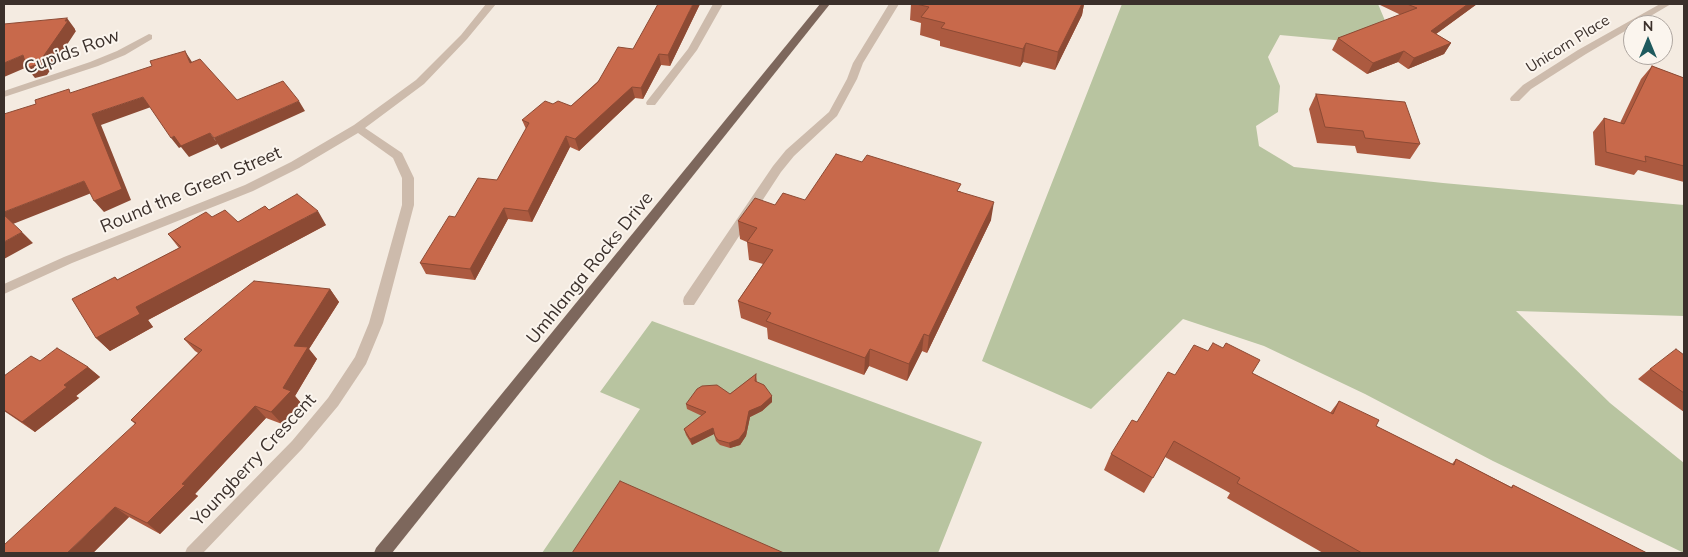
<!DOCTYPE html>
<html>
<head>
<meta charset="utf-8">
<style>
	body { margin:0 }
	#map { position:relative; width:1688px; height:557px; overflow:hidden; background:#f4ebe1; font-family:Mulish,sans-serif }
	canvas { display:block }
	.frame { position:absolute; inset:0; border:5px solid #3b302b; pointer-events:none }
	.north { position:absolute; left:1623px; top:15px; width:50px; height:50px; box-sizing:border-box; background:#fbf5ee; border:1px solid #aea6a0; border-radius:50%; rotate:0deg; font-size:14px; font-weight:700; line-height:20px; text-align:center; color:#3b302b }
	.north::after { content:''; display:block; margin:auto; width:18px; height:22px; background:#1f5a5e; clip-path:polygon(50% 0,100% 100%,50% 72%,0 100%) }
</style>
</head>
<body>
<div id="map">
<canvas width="1688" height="557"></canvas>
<div class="frame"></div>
<div class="north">N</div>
</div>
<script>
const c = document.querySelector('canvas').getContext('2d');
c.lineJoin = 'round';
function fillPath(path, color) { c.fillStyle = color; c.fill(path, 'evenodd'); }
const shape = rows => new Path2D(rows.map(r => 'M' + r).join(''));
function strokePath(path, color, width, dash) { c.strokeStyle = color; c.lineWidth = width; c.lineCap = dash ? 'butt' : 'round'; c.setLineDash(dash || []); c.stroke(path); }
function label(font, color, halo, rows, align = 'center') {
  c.font = font + ' Mulish,sans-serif'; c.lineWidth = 4; c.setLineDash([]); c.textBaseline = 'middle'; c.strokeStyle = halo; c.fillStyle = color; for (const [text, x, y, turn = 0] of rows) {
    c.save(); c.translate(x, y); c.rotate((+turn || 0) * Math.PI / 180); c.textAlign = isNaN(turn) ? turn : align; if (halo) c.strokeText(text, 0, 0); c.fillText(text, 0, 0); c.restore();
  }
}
fillPath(shape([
	[1122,4,1378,4,1386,23,1345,41,1280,35,1268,57,1280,86,1278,112,1256,126,1259,146,1294,167,1443,183,1684,205,1684,316,1516,311,1610,403,1684,463,1684,553,1493,461,1365,394,1264,346,1183,319,1091,409,982,361],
	[652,321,982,442,938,553,542,553,640,409,600,392]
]), '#b8c4a0');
fillPath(shape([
	[486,4,496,4,467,39,424,84,365,128,402,153,414,178,414,205,383,323,366,364,338,406,302,449,203,553,185,553,187,548,292,441,328,398,355,357,369,323,402,205,402,178,393,158,358,133,299,168,253,191,72,263,4,294,4,284,64,257,245,185,291,162,354,125,416,80,461,35,486,4],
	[713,4,723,4,697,50,655,105,647,105,646,103,647,101,688,49,713,4],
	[889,4,899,4,863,63,857,79,837,116,794,156,781,172,694,305,684,305,683,301,684,297,773,166,786,150,829,112,847,79,853,63,889,4],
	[1660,4,1671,4,1586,54,1531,89,1519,101,1511,101,1510,99,1511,97,1523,85,1578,50,1660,4],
	[149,34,152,35,152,39,125,55,98,66,4,97,4,91,90,62,117,51,149,34]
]), '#cdbbac');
fillPath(shape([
	[820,4,830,4,392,553,374,553,376,548,820,4]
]), '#7d675c');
fillPath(shape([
	[700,4,670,66,661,65,643,99,635,98,579,151,570,147,532,222,508,219,475,280,426,274,420,263,455,217,497,180,526,129,522,120,553,104,571,106,633,49],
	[911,4,1084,4,1082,15,1055,70,1023,62,1020,67,940,46,940,41,920,35,921,23,910,20],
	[1378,4,1477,4,1436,34,1451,43,1444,54,1408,69,1398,62,1367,74,1332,50,1338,38,1401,15],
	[1652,66,1684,78,1684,182,1638,170,1634,175,1595,165,1593,132,1604,118,1620,123,1641,79],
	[1316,94,1420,144,1410,159,1357,153,1355,146,1317,143,1309,109],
	[960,191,991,220,927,353,922,351,907,381,869,366,864,375,768,339,767,328,741,318,738,301,763,264,749,260,747,242,740,239,738,221,775,205,805,200],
	[269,210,326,225,148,320,153,327,110,351,96,338,115,277,118,280,179,248,168,234,212,217,238,222],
	[330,289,339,302,309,349,317,359,295,396,301,403,282,424,266,418,195,494,198,496,160,534,129,517,93,553,135,424,131,420,198,353,195,351,184,339],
	[1684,355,1684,412,1638,379,1650,369],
	[40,361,88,367,100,377,76,396,79,398,35,432,4,411,4,376],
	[1252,373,1330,413,1339,401,1376,426,1452,464,1456,459,1511,487,1513,485,1647,553,1323,553,1227,498,1230,493,1165,457,1144,493,1104,470,1111,454,1175,375],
	[756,374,757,382,772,402,762,411,750,417,746,436,740,445,730,448,720,445,716,441,714,434,692,445,686,435,684,429,702,416,687,409,686,404,730,394]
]), '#ac5a40');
fillPath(shape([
	[693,4,700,4,670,66,668,55],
	[1082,4,1084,4,1082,15,1055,70,1058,52],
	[1468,4,1477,4,1425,42,1431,31],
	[67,18,75,29,75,30,76,31,47,75,35,78,27,68],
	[1026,43,1023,62,1020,67,1023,49],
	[1451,43,1444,54,1408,69,1414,58],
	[185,51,192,62,197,74,190,63],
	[1404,51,1398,62,1367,74,1373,63],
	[659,54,661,65,643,99,641,88],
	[23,55,32,65,4,77,4,63],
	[632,87,635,98,579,151,575,139],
	[143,97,151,107,101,125,131,200,104,212,94,201,92,114],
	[299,101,305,111,221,149,214,138],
	[210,133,218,144,189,157,181,147,179,148,171,138,174,136],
	[566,136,570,147,532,222,528,211],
	[84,181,94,192,13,224,4,215,4,212],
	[994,202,991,220,927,353,929,336],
	[504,208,508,219,475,280,470,269],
	[318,211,326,225,148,320,153,327,110,351,96,338,136,307],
	[22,232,33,243,4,259,4,242],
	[330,289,339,302,309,349,317,359,295,396,301,403,282,424,271,412,283,388,294,346],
	[924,334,922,351,907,381,909,364],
	[870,349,869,366,864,375,865,358],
	[88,367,100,377,76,396,79,398,35,432,22,422,64,385],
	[772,396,772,402,762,411,750,417,746,436,740,445,730,448,729,443,749,411],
	[255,406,266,418,195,494,198,496,160,534,147,523,182,484],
	[713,428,714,434,692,445,690,439],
	[115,507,129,517,93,553,67,553]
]), '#8c4a34');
const building = shape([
	[658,4,693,4,668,55,659,54,641,88,632,87,575,139,566,136,528,211,504,208,470,269,420,263,449,216,455,217,478,178,497,180,529,123,522,120,545,101,553,104,558,101,571,106,598,82,618,47,633,49,658,4],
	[916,4,1082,4,1058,52,1026,43,1023,49,941,28,945,23,921,17,929,7,916,4],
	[1407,4,1468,4,1431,31,1451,43,1414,58,1404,51,1373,63,1338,38,1417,8,1407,4],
	[67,18,65,21,68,21,38,64,27,68,23,55,4,63,4,24,67,18],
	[185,51,190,63,200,59,237,100,283,81,299,101,214,138,210,133,181,146,174,136,171,138,143,97,92,114,122,189,94,201,84,181,4,212,4,114,36,104,35,100,69,89,70,93,152,66,150,61,185,51],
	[1652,66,1684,78,1684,166,1645,156,1646,162,1606,152,1604,118,1624,124,1652,66],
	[1316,94,1405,102,1420,144,1365,138,1363,131,1325,127,1316,94],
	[836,154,862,162,867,155,961,184,957,191,994,202,929,336,924,334,909,364,870,349,865,358,766,321,771,313,738,301,773,250,747,242,757,228,738,221,755,198,775,205,783,193,805,200,836,154],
	[297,194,318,211,136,307,140,314,96,338,72,299,115,277,117,280,181,247,168,234,206,212,212,217,225,210,238,222,265,206,269,210,297,194],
	[4,215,22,232,4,242,4,215],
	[254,281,330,289,294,346,308,347,283,388,291,391,271,412,255,406,182,484,185,485,147,523,115,507,67,553,4,553,4,545,136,423,131,420,202,350,184,339,254,281],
	[1213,343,1223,348,1226,343,1260,360,1252,373,1333,414,1339,401,1379,420,1376,426,1454,465,1456,459,1512,488,1513,485,1647,553,1362,553,1237,483,1240,478,1174,441,1153,478,1111,454,1132,420,1137,422,1168,372,1175,375,1194,345,1208,351,1213,343],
	[57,348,88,367,64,385,67,387,22,422,4,410,4,376,31,356,40,361,57,348],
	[1676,349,1684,355,1684,393,1650,369,1676,349],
	[756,374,755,381,764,385,772,396,761,406,749,411,745,431,739,439,729,443,718,440,715,436,713,428,690,439,684,429,706,412,686,404,697,389,702,386,717,385,730,394,756,374],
	[620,481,784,553,572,553,620,481]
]);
fillPath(building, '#c8694b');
strokePath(building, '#8c4a34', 1);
label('15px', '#3b302b', '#fbf5ee', [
	["Unicorn Place",1568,44,-32]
]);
label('18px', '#3b302b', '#fbf5ee', [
	["Cupids Row",72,52,-20],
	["Round the Green Street",191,190,-23],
	["Umhlanga Rocks Drive",590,268,-51],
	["Youngberry Crescent",254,460,-47]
]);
</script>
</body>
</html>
